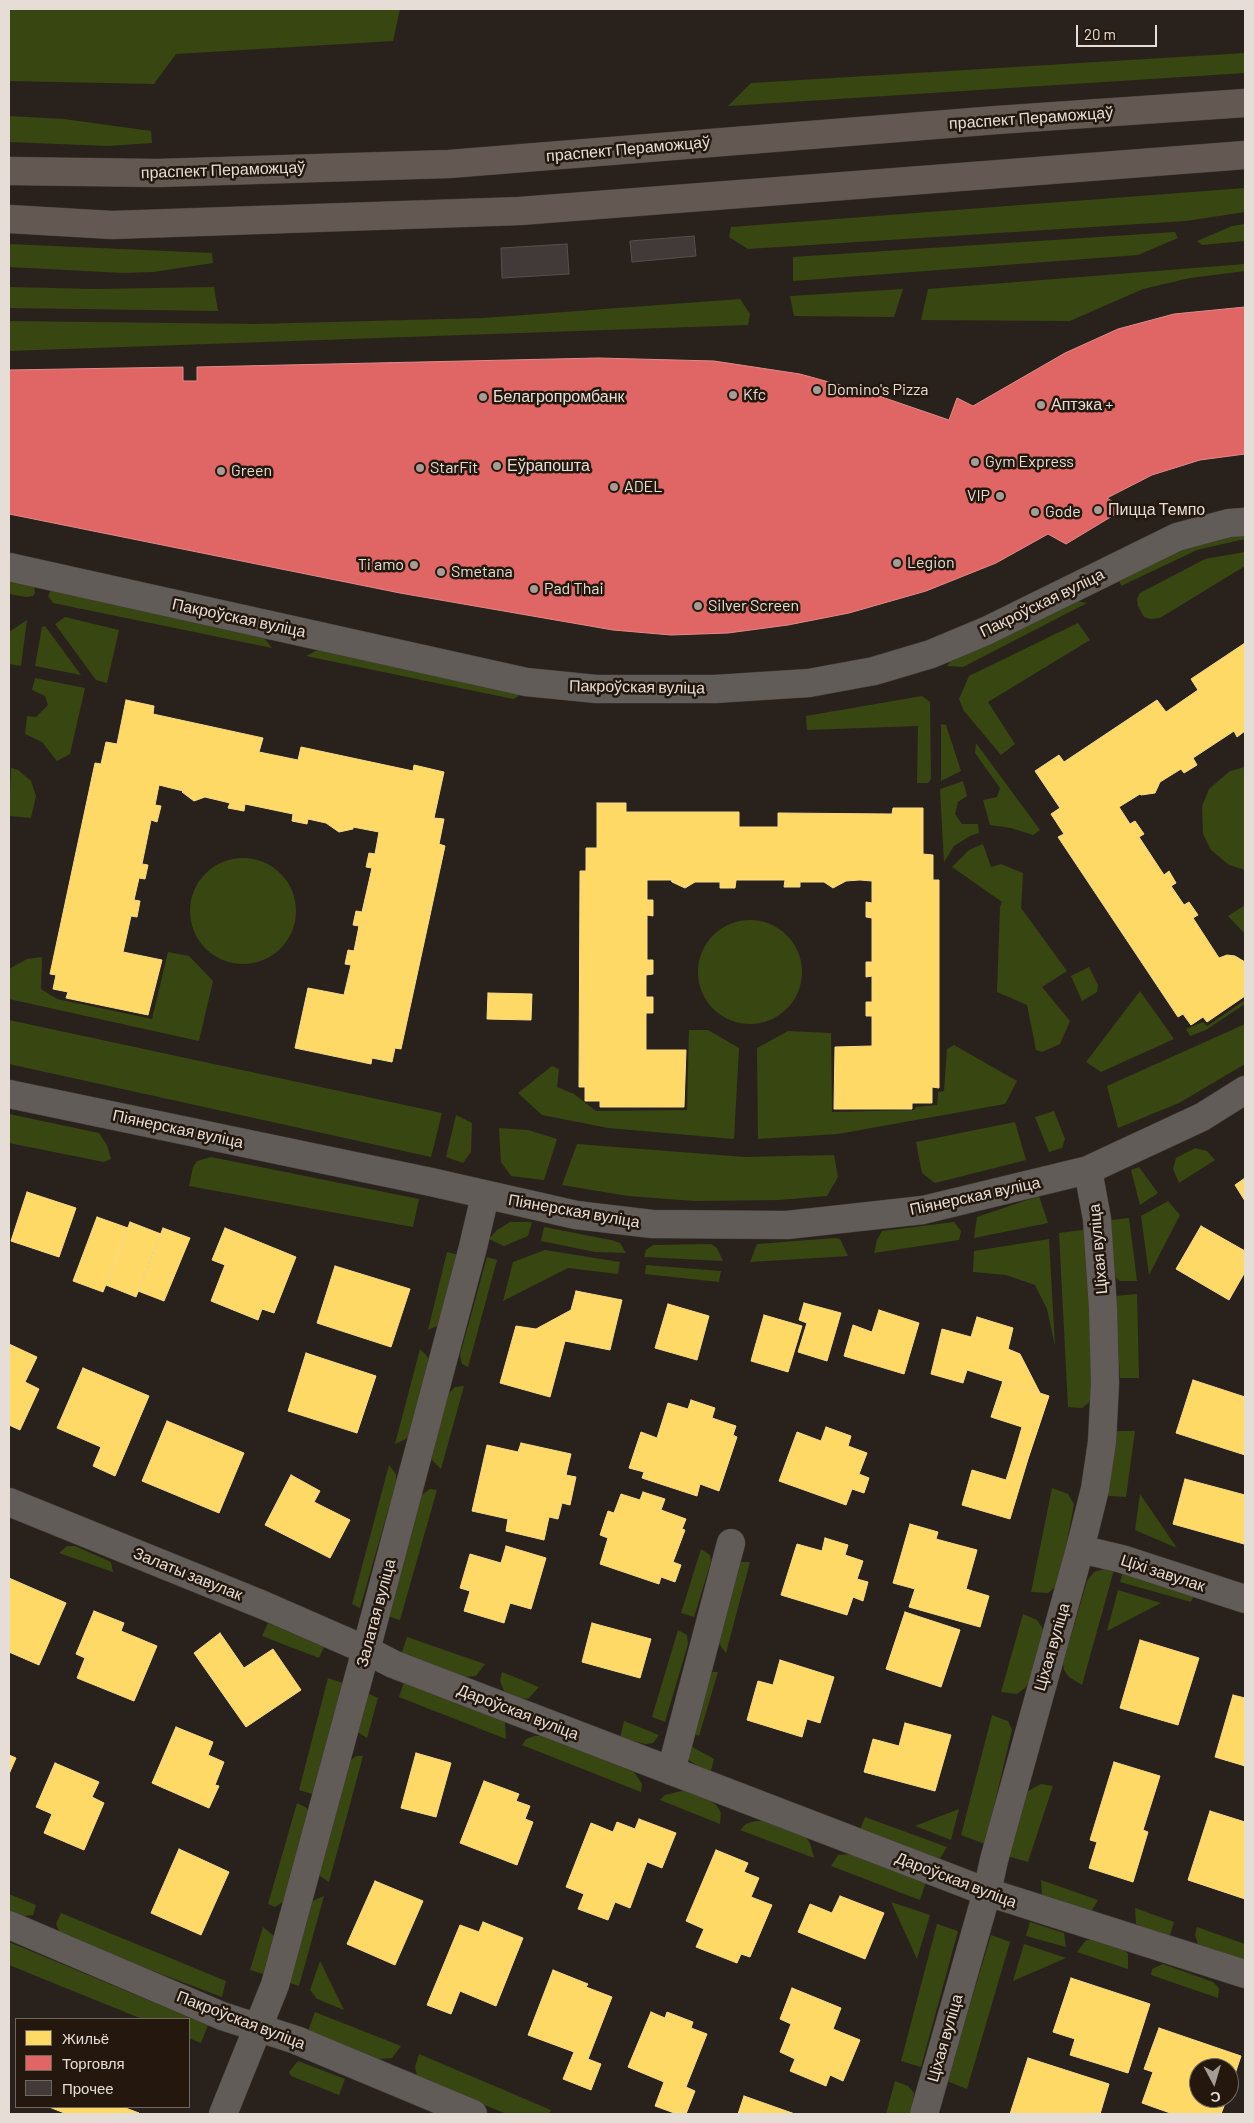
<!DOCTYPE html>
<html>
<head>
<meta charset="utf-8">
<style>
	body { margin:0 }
	#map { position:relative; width:1254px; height:2123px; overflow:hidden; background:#29221c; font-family:Barlow,sans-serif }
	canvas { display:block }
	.frame { position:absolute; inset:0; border:10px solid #e6ddd6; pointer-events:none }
	.legend { position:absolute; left:15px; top:2018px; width:175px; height:90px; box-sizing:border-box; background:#24180e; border:1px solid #72675e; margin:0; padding:6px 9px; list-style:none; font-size:15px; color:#e6ddd6 }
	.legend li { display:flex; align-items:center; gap:10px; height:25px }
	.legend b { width:25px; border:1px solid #72675e }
	.north { position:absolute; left:1189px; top:2058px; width:50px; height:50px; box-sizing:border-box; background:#24180e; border:1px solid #72675e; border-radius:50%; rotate:174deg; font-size:14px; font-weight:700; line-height:20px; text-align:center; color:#e6ddd6 }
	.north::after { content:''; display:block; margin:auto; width:18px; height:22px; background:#a49c95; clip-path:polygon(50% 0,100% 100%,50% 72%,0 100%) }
	.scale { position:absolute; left:1076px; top:25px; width:81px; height:22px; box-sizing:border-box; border:2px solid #e6ddd6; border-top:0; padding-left:6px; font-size:15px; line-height:18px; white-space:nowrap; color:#e6ddd6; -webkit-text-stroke:4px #24180e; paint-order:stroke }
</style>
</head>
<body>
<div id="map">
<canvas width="1254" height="2123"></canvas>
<div class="frame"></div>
<ul class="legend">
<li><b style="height:14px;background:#ffd966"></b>Жильё</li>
<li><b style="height:14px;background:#e06666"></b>Торговля</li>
<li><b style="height:14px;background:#413a38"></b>Прочее</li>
</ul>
<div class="north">С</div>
<div class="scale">20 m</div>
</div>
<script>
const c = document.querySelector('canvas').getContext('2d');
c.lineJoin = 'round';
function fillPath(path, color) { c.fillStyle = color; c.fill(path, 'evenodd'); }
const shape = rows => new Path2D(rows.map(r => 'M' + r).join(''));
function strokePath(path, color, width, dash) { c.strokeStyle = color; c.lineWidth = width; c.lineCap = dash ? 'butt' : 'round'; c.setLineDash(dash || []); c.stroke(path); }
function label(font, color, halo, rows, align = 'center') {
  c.font = font + ' Barlow,sans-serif'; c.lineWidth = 5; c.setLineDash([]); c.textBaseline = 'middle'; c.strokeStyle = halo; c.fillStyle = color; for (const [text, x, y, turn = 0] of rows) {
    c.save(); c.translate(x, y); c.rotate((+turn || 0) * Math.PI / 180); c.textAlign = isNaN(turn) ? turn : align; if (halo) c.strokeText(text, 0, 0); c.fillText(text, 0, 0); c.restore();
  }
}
fillPath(shape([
	[9,9,400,9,393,41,176,54,154,84,9,81],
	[1245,53,1245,73,728,106,751,83],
	[9,116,64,119,151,131,152,143,108,146,9,142],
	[1245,188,1245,212,1186,221,748,249,729,237,731,227],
	[1245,224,1245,241,1202,245,1197,241,1232,226],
	[1175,232,1178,238,1138,255,793,281,793,257],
	[9,244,212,253,213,263,153,272,123,273,9,267],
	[1245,264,1245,271,1190,278,1143,289,1070,321,921,320,928,289],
	[9,287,96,289,214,287,218,311,9,308],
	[903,289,894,317,794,316,790,296],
	[740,299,750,314,748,325,9,351,9,321,256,324,483,318],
	[1245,531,1245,539,1197,550,1121,586,1118,576,1163,552],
	[1245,552,1245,566,1160,618,1151,619,1144,617,1138,606,1137,599,1140,593,1205,559],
	[9,579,34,585,35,593,33,596,26,597,9,594],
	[52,588,262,635,272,648,53,603,48,596],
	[1073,600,1087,603,963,667,947,666,953,658],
	[65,617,119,630,107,683,96,680,55,624],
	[27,620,21,666,9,664,9,632],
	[1078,623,1090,640,988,702,1015,744,1001,755,964,711,959,699,969,676],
	[45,626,81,675,35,666,42,627],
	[325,646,517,692,519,696,513,699,306,656],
	[35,678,85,688,70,754,57,761,42,742,25,734,27,716,36,717,48,705,45,696,32,690],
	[922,696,930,702,931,779,928,783,917,783,918,726,807,730,806,716],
	[941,724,946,725,961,771,941,781],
	[976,743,1040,830,1033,835,1011,828,990,825,983,800,997,797,1000,788,975,753],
	[1245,767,1245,870,1229,865,1211,850,1203,834,1202,806,1209,789,1230,771],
	[11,768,18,770,31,781,36,796,31,818,9,816],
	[963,781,967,796,958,802,955,814,962,824,978,824,979,833,970,836,954,846,944,862,940,789],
	[983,844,991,867,1001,864,1023,873,1021,908,1067,971,1042,987,1070,1021,1060,1044,1042,1052,1036,1050,1027,1005,997,992,1000,907,1002,902,952,867,969,850],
	'190 911a53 53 0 1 1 106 0a53 53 0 1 1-106 0Z',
	[1245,905,1245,934,1228,916],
	'698 972a52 52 0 1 1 104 0a52 52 0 1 1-104 0Z',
	[168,952,189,956,213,981,199,1041,9,999,9,969,27,959,42,957,41,989,57,999,152,1019],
	[1089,967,1098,985,1097,992,1082,1001,1071,976],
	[1140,991,1174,1039,1101,1072,1086,1062],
	[1245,1000,1245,1004,1206,1030,1190,1036,1186,1029,1203,1022,1207,1026],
	[9,1020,442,1113,431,1157,9,1064],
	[1245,1024,1245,1064,1179,1103,1118,1128,1107,1086],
	[689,1030,708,1030,739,1048,734,1139,608,1128,542,1115,518,1093,552,1066,559,1069,557,1087,574,1094,596,1111,687,1110],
	[788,1031,831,1033,832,1112,914,1110,916,1107,937,1105,938,1092,944,1091,947,1049,954,1045,1017,1081,1005,1104,838,1134,758,1139,757,1048],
	[1054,1111,1065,1139,1062,1148,1049,1152,1035,1117],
	[9,1114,99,1133,107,1145,111,1159,104,1162,9,1143],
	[456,1115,472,1123,471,1152,463,1163,446,1157],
	[1015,1122,1026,1160,935,1183,922,1173,916,1142],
	[499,1128,528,1130,557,1139,544,1180,511,1176,501,1162],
	[577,1144,745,1157,834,1155,838,1177,827,1196,779,1200,695,1201,628,1196,562,1185],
	[1195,1148,1207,1151,1215,1160,1179,1183,1173,1169,1176,1158],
	[211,1157,419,1199,413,1227,189,1186,193,1167,197,1161],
	[1139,1167,1158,1193,1140,1205,1131,1170],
	[1039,1196,1048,1223,974,1238,977,1217],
	[1168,1201,1180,1215,1149,1275,1141,1216],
	[1129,1218,1137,1281,1120,1281,1114,1276,1111,1220],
	[510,1222,532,1222,528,1236,504,1246,489,1239,497,1230],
	[954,1222,961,1231,959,1240,874,1253,877,1240,882,1231],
	[544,1227,611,1240,620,1243,626,1253,595,1252,541,1241],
	[1090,1229,1094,1346,1091,1401,1082,1408,1068,1407,1059,1233],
	[835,1238,840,1239,848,1256,750,1262,757,1244],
	[1049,1239,1055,1346,1047,1309,1035,1285,1006,1275,973,1272,974,1251],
	[711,1244,717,1248,723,1261,644,1257,646,1250,653,1245],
	[545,1250,620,1262,618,1274,568,1268,503,1301,513,1262],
	[447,1252,459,1255,444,1323,428,1330],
	[487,1257,497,1260,468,1367,462,1364,460,1355],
	[646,1265,721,1271,719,1282,645,1274],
	[1137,1294,1139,1378,1120,1378,1115,1296],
	[420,1349,427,1356,432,1367,413,1431,406,1439,395,1444],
	[464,1386,441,1469,431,1459,431,1451,448,1394,455,1387],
	[1115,1431,1135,1431,1126,1497,1108,1496],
	[389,1465,396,1474,396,1483,360,1608,352,1604],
	[1052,1488,1068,1494,1074,1504,1059,1584,1048,1593,1031,1592],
	[430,1489,437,1490,400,1620,387,1616,419,1497],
	[1140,1494,1177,1548,1135,1530],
	[67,1546,75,1546,111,1562,113,1572,59,1553],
	[701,1549,710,1555,711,1562,694,1617,681,1613],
	[739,1562,750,1562,726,1653,715,1638],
	[1104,1569,1114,1570,1082,1685,1069,1677,1064,1670,1063,1663,1087,1581,1094,1572],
	[1123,1572,1194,1595,1191,1602,1120,1582],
	[1118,1590,1161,1603,1107,1631],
	[1023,1614,1037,1620,1043,1629,1045,1637,1032,1679,1025,1688,1017,1694,1001,1692],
	[268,1623,324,1647,319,1658,262,1636],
	[678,1630,687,1635,688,1644,665,1722,652,1717],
	[407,1637,485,1664,476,1676,465,1677,402,1652],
	[502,1672,539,1687,528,1699,512,1697,504,1691,500,1681],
	[713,1672,718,1672,699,1736,688,1731,705,1676],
	[328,1678,343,1683,315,1795,299,1790],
	[404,1682,499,1716,505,1723,506,1739,399,1697],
	[365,1692,378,1698,367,1738,356,1731],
	[992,1715,1008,1721,1012,1730,985,1844,961,1835],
	[624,1721,659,1735,653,1743,646,1744,620,1738],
	[534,1736,543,1736,634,1772,642,1784,641,1792,522,1745,526,1739],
	[685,1743,714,1759,710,1774,690,1761,684,1754],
	[356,1756,363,1756,329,1882,320,1876,318,1871,346,1764],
	[1041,1784,1053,1786,1028,1862,1007,1856,1028,1791],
	[686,1790,709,1799,717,1806,721,1813,720,1824,660,1800,665,1795],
	[297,1803,307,1808,310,1816,283,1902,275,1907,268,1904],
	[959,1809,951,1840,915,1826],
	[865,1817,947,1847,939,1860,859,1832],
	[755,1821,767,1821,804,1835,810,1843,814,1858,740,1830,746,1824],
	[850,1854,926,1882,920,1900,831,1866,838,1855],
	[1041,1880,1098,1900,1091,1912,1042,1896],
	[9,1894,36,1905,33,1915,25,1916,9,1912],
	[324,1896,299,1986,284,1981,310,1902],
	[891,1902,930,1915,917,1959],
	[1135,1908,1174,1922,1169,1938,1136,1924],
	[61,1913,226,1981,222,1997,61,1936,56,1924],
	[1030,1922,1064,1933,1066,1947,1026,1936],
	[937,1924,958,1931,921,2067,901,2061],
	[263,1927,274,1936,263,1974,250,1970],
	[1197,1927,1245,1944,1245,1960,1198,1944,1195,1935],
	[991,1935,1010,1942,967,2089,947,2081],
	[1086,1940,1093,1940,1123,1949,1128,1954,1128,1969,1077,1952],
	[9,1942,208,2025,201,2043,189,2038,189,2019,142,2019,9,1965],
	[1024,1944,1066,1958,1013,1981],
	[320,1961,344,2010,317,1999,310,1990],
	[1163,1964,1213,1982,1219,1988,1218,1998,1151,1975,1152,1969],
	[315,2012,401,2046,392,2058,378,2059,308,2031],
	[419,2054,551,2110,549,2114,507,2114,426,2082,417,2075,415,2067],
	[298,2061,345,2079,339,2095,291,2076,289,2072],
	[895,2081,908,2086,914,2093,911,2114,886,2114]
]), '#384611');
const homes = shape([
	[1245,643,1245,731,1237,737,1234,731,1193,758,1197,765,1184,773,1181,769,1160,782,1155,793,1141,795,1140,794,1119,807,1130,824,1135,821,1144,834,1139,837,1164,875,1169,871,1176,883,1171,886,1184,905,1189,902,1198,915,1193,918,1219,958,1227,955,1235,956,1245,962,1245,996,1207,1022,1203,1017,1191,1025,1183,1014,1178,1017,1058,837,1064,834,1051,814,1060,808,1035,771,1059,755,1064,762,1157,700,1166,712,1198,690,1191,679,1245,643],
	[126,700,154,706,153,714,263,738,259,752,298,760,301,747,413,771,414,765,444,772,434,818,444,819,439,844,445,846,401,1049,395,1048,392,1062,372,1058,371,1064,295,1048,308,988,344,995,351,965,345,964,348,950,354,951,359,926,353,925,356,911,362,912,372,868,366,867,369,853,375,854,379,832,353,827,353,829,339,832,326,823,308,819,307,824,292,821,293,814,245,804,244,811,228,808,230,803,205,797,194,801,182,792,183,791,159,785,155,805,161,806,157,822,151,820,142,864,148,865,145,879,139,878,134,900,140,901,137,917,131,916,123,952,162,960,148,1015,66,998,68,992,53,989,56,975,50,974,95,763,101,764,106,742,117,744,126,700],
	[597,803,626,803,626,812,739,812,739,827,778,827,778,813,892,814,893,808,923,808,923,854,933,855,933,880,939,880,939,1088,932,1087,932,1103,912,1103,912,1109,834,1109,835,1047,872,1046,872,1016,866,1016,866,1002,872,1002,872,976,866,977,866,962,872,962,872,918,866,917,866,902,872,903,872,881,860,880,846,881,833,888,824,882,800,882,800,887,784,887,785,880,736,880,735,888,720,888,720,882,695,882,685,888,672,882,671,880,647,880,647,900,653,900,653,916,647,915,647,960,653,960,653,974,646,975,646,997,653,997,653,1013,646,1013,646,1050,686,1050,684,1107,600,1107,600,1101,585,1101,585,1087,579,1087,580,871,586,871,586,848,597,848,597,803],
	[488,993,532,994,531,1020,487,1019,488,993],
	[1245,1178,1245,1201,1235,1185,1245,1178],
	[27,1192,76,1208,59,1257,11,1241,27,1192],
	[97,1217,128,1228,103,1292,73,1281,97,1217],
	[130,1222,161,1234,136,1297,106,1285,130,1222],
	[1201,1226,1245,1251,1245,1272,1229,1300,1176,1269,1201,1226],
	[163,1228,190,1238,164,1301,138,1291,163,1228],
	[225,1228,296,1257,274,1313,262,1309,258,1320,211,1301,225,1265,212,1260,225,1228],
	[335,1266,410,1289,391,1347,317,1323,335,1266],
	[576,1291,622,1300,610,1350,565,1341,550,1397,500,1383,516,1326,536,1329,571,1310,576,1291],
	[804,1303,841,1313,827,1361,798,1352,807,1323,799,1320,804,1303],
	[668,1304,709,1316,697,1360,655,1348,668,1304],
	[879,1310,919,1323,904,1374,844,1356,853,1325,872,1332,879,1310],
	[764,1315,802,1326,788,1372,751,1361,764,1315],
	[977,1317,1013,1328,1008,1349,1020,1354,1040,1393,967,1370,963,1383,931,1374,942,1329,971,1337,977,1317],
	[9,1344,37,1357,25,1382,39,1389,20,1430,9,1425,9,1344],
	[306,1353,376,1376,357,1433,288,1411,306,1353],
	[83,1368,149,1396,115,1476,93,1466,101,1447,57,1428,83,1368],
	[1193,1380,1245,1397,1245,1455,1176,1433,1193,1380],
	[1003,1381,1049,1396,1028,1459,1014,1455,1022,1427,991,1417,1003,1381],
	[691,1400,715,1408,712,1418,736,1426,733,1435,737,1437,719,1491,700,1484,697,1496,642,1478,644,1472,629,1468,641,1432,657,1438,668,1403,688,1409,691,1400],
	[167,1421,244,1453,219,1513,142,1481,167,1421],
	[826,1427,851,1436,848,1446,867,1453,859,1474,869,1478,864,1493,852,1489,846,1505,779,1481,797,1432,821,1441,826,1427],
	[521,1443,571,1454,566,1475,576,1477,570,1505,562,1503,558,1519,549,1517,544,1540,506,1531,508,1519,472,1511,487,1445,518,1452,521,1443],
	[1014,1455,1028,1459,1010,1519,962,1505,972,1470,1006,1480,1014,1455],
	[291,1475,320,1491,314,1502,350,1520,330,1558,265,1525,291,1475],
	[1185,1479,1245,1495,1244,1544,1173,1524,1185,1479],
	[643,1492,665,1499,661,1510,686,1519,682,1529,685,1530,673,1562,681,1565,675,1582,661,1577,659,1584,600,1564,608,1538,600,1535,608,1511,614,1513,621,1494,640,1500,643,1492],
	[910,1524,938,1532,936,1539,977,1550,966,1589,989,1596,980,1627,909,1607,915,1589,893,1583,910,1524],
	[825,1538,848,1545,845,1555,863,1561,857,1579,868,1582,863,1601,853,1597,847,1615,781,1595,797,1544,822,1551,825,1538],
	[506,1546,546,1558,531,1609,510,1603,504,1623,464,1611,470,1591,460,1588,470,1554,501,1563,506,1546],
	[9,1578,66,1603,39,1665,9,1652,9,1578],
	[94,1611,124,1623,121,1631,157,1646,134,1701,77,1678,85,1658,76,1654,94,1611],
	[905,1612,960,1630,941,1687,886,1669,905,1612],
	[592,1623,651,1639,640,1678,582,1662,592,1623],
	[220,1633,244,1668,273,1649,301,1690,246,1727,194,1653,220,1633],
	[1140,1640,1199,1658,1178,1725,1120,1708,1140,1640],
	[780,1660,834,1677,820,1723,807,1719,802,1737,747,1720,758,1681,773,1685,780,1660],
	[1233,1695,1245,1698,1245,1766,1215,1757,1233,1695],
	[905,1723,951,1735,935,1791,864,1772,873,1739,899,1746,905,1723],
	[176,1727,213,1742,208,1755,224,1762,215,1785,219,1786,209,1808,152,1783,176,1727],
	[416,1753,451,1763,436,1817,401,1808,416,1753],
	[9,1755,16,1758,9,1774,9,1755],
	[1114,1762,1160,1776,1143,1830,1148,1832,1133,1882,1089,1868,1097,1842,1090,1840,1114,1762],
	[55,1763,99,1782,92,1797,104,1803,84,1850,44,1833,52,1814,36,1807,55,1763],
	[484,1781,519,1794,516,1801,530,1806,525,1819,533,1822,517,1865,460,1843,484,1781],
	[1210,1811,1245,1822,1245,1899,1188,1880,1210,1811],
	[639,1819,676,1833,662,1868,647,1862,630,1908,615,1902,608,1920,578,1909,584,1894,566,1887,591,1823,613,1832,617,1822,635,1829,639,1819],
	[179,1849,229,1872,201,1935,151,1913,179,1849],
	[716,1850,748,1863,744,1872,759,1878,751,1897,772,1905,750,1957,741,1954,737,1963,696,1947,704,1929,686,1921,716,1850],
	[375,1881,423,1901,395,1965,347,1944,375,1881],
	[840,1896,884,1913,865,1959,798,1932,810,1904,832,1913,840,1896],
	[483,1922,523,1938,496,2006,460,1991,451,2014,427,2005,460,1925,479,1932,483,1922],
	[553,1970,588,1984,586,1987,612,1997,588,2059,601,2064,591,2090,563,2079,574,2052,528,2035,553,1970],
	[1071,1978,1150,2004,1128,2073,1070,2055,1075,2039,1053,2032,1071,1978],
	[792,1988,841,2008,833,2029,860,2040,843,2081,830,2075,826,2086,790,2071,795,2059,780,2052,791,2024,780,2019,792,1988],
	[651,2012,665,2018,667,2012,693,2022,691,2028,707,2034,686,2087,695,2091,686,2114,677,2114,655,2106,664,2082,628,2067,651,2012],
	[1159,2028,1241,2056,1229,2092,1229,2068,1199,2068,1199,2098,1227,2098,1221,2114,1173,2114,1142,2103,1153,2072,1144,2069,1159,2028],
	[1028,2058,1109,2084,1100,2114,1010,2114,1028,2058],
	[744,2096,795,2114,738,2114,744,2096],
	[49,2107,123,2107,139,2113,67,2114,49,2107]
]);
fillPath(homes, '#ffd966');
strokePath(homes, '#f8da88', 1);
const shops = shape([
	[1245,307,1245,454,1200,460,1152,475,1107,498,1124,509,1066,544,1048,534,996,563,926,591,849,613,788,625,728,633,671,635,613,630,400,593,9,514,9,370,183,367,183,381,197,381,197,367,598,358,714,361,800,374,876,395,949,420,957,398,973,406,1065,353,1118,329,1174,314,1245,307]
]);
fillPath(shops, '#e06666');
strokePath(shops, '#e28a88', 1);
const building = shape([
	[694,236,696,256,632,262,630,241,694,236],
	[567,244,569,274,502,278,501,248,567,244]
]);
fillPath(building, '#413a38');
strokePath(building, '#564f4d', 1);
const minor = shape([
	[9,567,526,682,596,689,715,689,809,683,874,671,931,654,986,631,1177,537,1229,523,1245,522],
	[9,1094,431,1182,576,1215,652,1224,787,1225,923,1210,1088,1170,1202,1117,1245,1090],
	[9,1502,263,1605,366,1650,393,1664,987,1892,1245,1974],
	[1080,1549,1122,1559,1245,1599],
	[671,1771,731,1543],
	[9,1925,222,2016,296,2040,473,2114],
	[223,2114,275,1985,366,1650,473,1247,485,1196],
	[924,2114,987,1892,994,1860,1080,1549,1095,1489,1102,1442,1105,1383,1103,1308,1097,1219,1088,1170]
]);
const primary = shape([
	[9,171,158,173,449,164,997,120,1245,103],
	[9,219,112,225,520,211,1245,155]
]);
strokePath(minor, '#443e39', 29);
strokePath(primary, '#443e39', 29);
strokePath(minor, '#615c58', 28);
strokePath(primary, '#635952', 28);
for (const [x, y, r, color] of [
	[817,390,5,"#a49c95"],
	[733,395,5,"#a49c95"],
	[483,397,5,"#a49c95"],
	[1041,405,5,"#a49c95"],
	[975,462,5,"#a49c95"],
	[497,466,5,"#a49c95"],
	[420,468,5,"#a49c95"],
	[221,471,5,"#a49c95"],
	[614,487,5,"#a49c95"],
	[1000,496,5,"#a49c95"],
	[1098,510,5,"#a49c95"],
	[1035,512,5,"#a49c95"],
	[897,563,5,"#a49c95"],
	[414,565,5,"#a49c95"],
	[441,572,5,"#a49c95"],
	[534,589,5,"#a49c95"],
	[698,606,5,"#a49c95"]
]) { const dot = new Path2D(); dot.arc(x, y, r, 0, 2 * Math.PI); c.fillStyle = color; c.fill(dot); strokePath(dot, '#24180e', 2); }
label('16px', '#e6ddd6', '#24180e', [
	["праспект Пераможцаў",1031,118,-4],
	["праспект Пераможцаў",628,149,-5],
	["праспект Пераможцаў",223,170,-2],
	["Пакроўская вуліца",1042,603,-26],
	["Пакроўская вуліца",239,618,12],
	["Пакроўская вуліца",637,687,1],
	["Піянерская вуліца",178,1129,12],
	["Піянерская вуліца",975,1196,-12],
	["Піянерская вуліца",574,1211,10],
	["Ціхая вуліца",1098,1249,-95],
	["Ціхі завулак",1163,1573,18],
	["Залаты завулак",188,1574,22],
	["Залатая вуліца",376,1613,-75],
	["Ціхая вуліца",1052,1647,-74],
	["Дароўская вуліца",518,1712,21],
	["Дароўская вуліца",956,1880,21],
	["Пакроўская вуліца",241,2020,21],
	["Ціхая вуліца",945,2038,-74]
]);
label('16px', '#e6ddd6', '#24180e', [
	["Domino's Pizza",827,390],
	["Kfc",743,395],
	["Белагропромбанк",493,397],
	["Аптэка +",1051,405],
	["Gym Express",985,462],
	["Еўрапошта",507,466],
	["StarFit",430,468],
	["Green",231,471],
	["ADEL",624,487],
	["VIP",990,496,"right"],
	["Пицца Темпо",1108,510],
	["Gode",1045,512],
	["Legion",907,563],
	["Ti amo",404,565,"right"],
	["Smetana",451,572],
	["Pad Thai",544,589],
	["Silver Screen",708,606]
], 'left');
</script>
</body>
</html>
